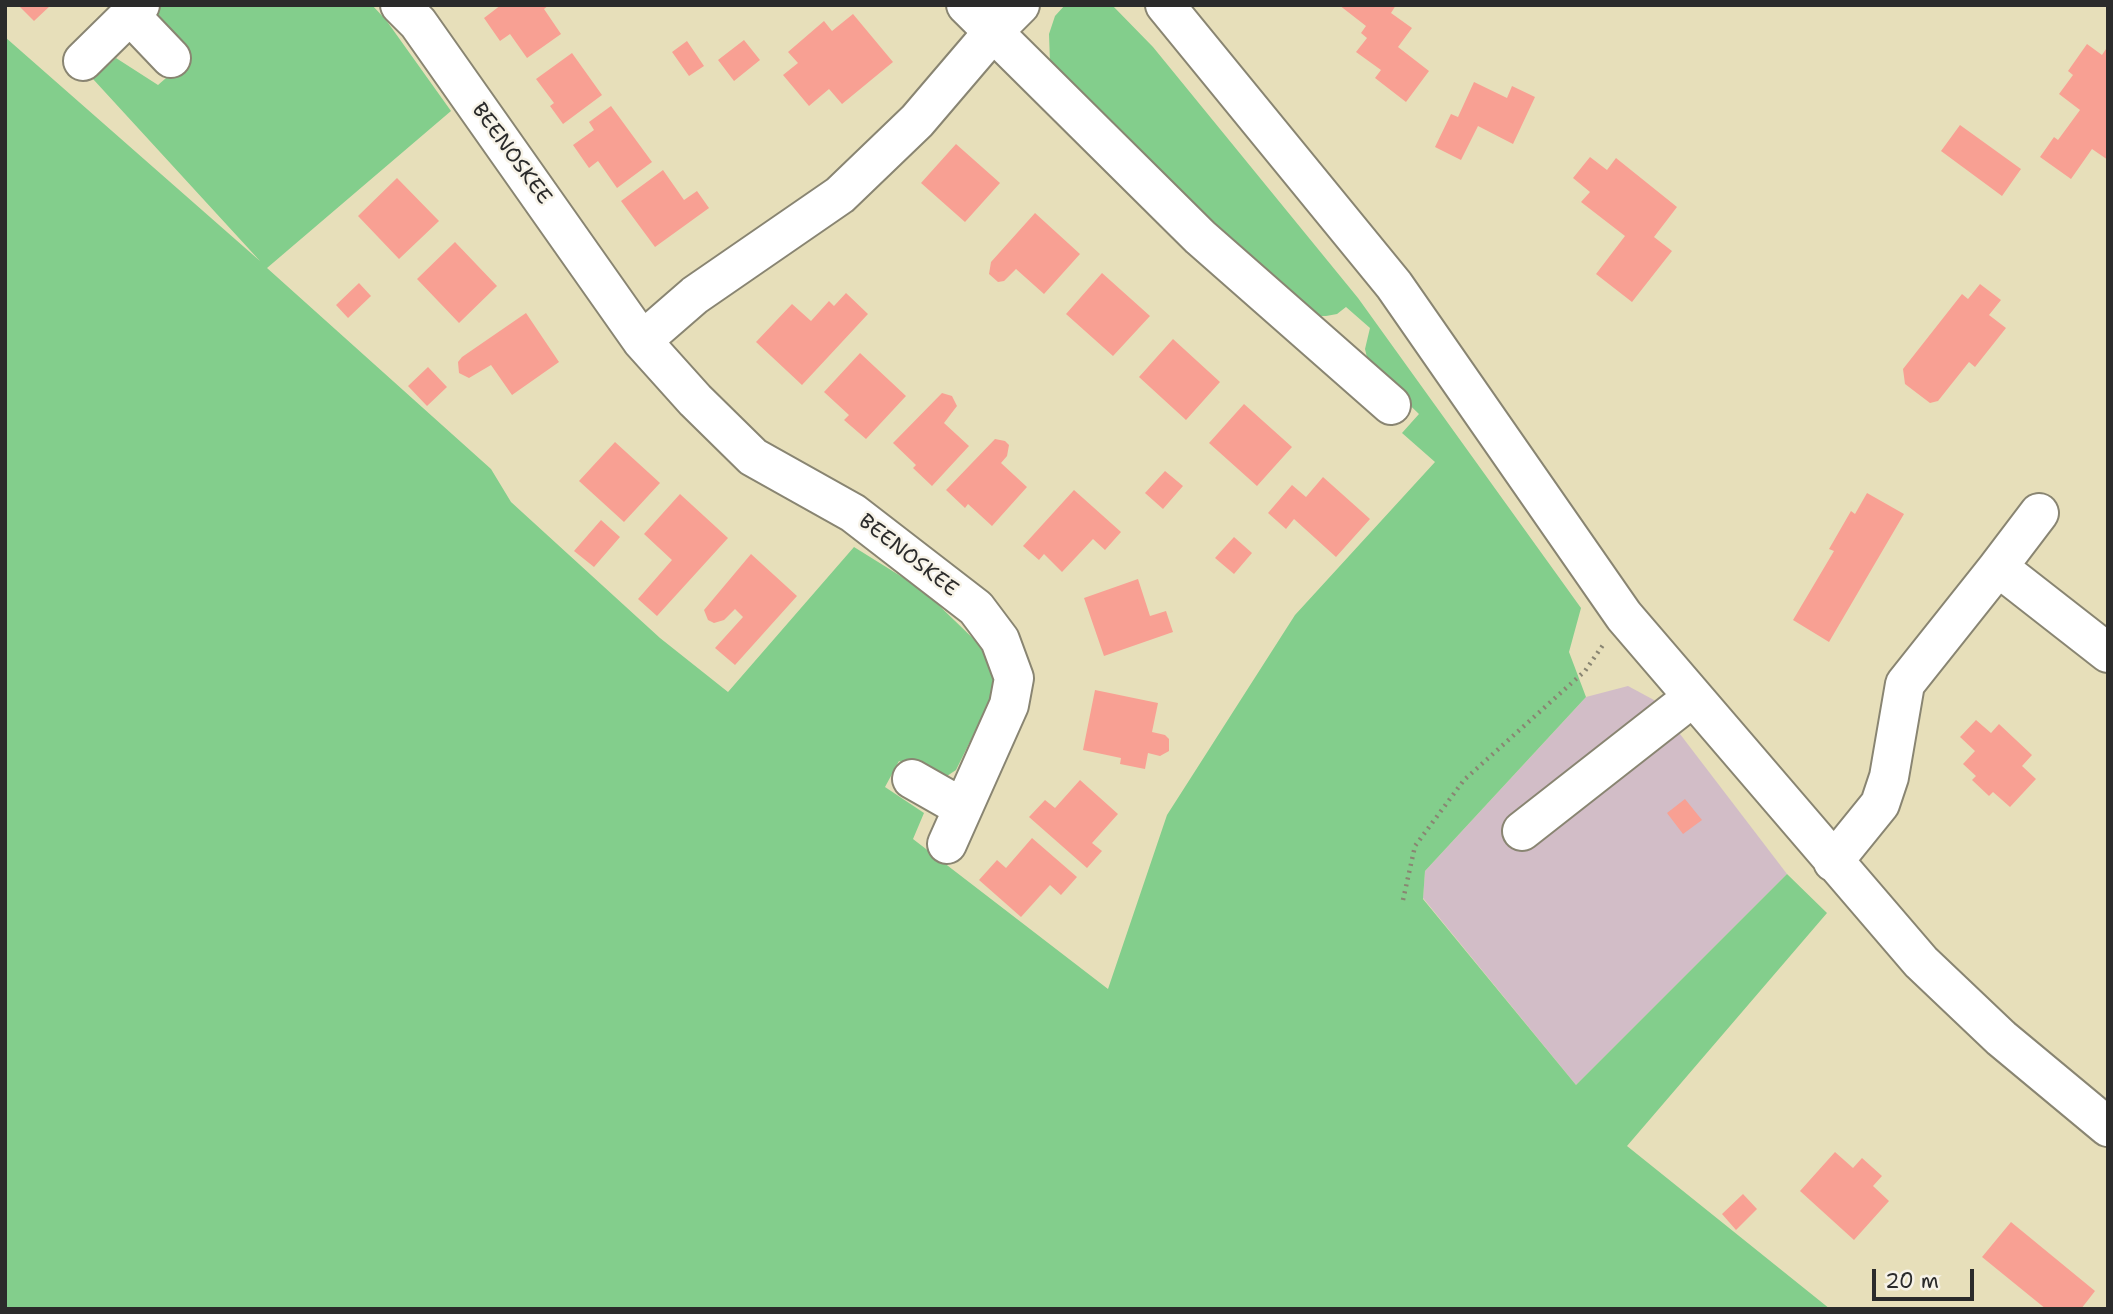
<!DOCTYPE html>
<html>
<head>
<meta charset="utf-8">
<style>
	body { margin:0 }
	#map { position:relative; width:2113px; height:1314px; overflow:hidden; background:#e7dfba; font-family:"Shantell Sans",sans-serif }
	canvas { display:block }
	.frame { position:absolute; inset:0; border:7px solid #2b2b2b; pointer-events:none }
	.scale { position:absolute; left:1872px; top:1269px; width:102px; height:32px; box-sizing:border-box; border:4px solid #2b2b2b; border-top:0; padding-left:9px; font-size:21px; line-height:24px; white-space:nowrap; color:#2b2b2b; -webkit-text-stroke:5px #f7f3e8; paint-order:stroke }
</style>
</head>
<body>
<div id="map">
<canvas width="2113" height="1314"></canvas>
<div class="frame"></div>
<div class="scale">20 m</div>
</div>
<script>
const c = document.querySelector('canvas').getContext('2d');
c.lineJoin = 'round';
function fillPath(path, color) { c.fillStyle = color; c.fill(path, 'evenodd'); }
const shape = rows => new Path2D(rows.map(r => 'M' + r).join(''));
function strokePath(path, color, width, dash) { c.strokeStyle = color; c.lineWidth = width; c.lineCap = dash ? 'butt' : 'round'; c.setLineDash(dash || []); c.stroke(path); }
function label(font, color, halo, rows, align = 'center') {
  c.font = font + ' "Shantell Sans",sans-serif'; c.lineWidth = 5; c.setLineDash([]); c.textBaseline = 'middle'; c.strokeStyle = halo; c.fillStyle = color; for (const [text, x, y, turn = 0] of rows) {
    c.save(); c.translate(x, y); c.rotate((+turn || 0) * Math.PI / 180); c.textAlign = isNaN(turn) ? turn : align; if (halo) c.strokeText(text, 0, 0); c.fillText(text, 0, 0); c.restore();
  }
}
fillPath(shape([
	[1628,686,1654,700,1787,874,1576,1085,1423,898,1425,871,1586,697]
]), '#d2bdc7');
fillPath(shape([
	[161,5,372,5,386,20,451,111,267,268,491,469,511,502,660,638,728,692,854,547,923,590,985,650,996,679,992,697,956,770,938,782,899,761,885,787,924,813,913,839,1108,989,1167,815,1295,615,1435,462,1402,433,1419,414,1369,366,1365,349,1370,328,1346,307,1337,314,1326,316,1316,316,1298,307,1050,63,1049,34,1055,16,1065,5,1112,5,1153,47,1358,298,1581,608,1569,652,1586,697,1425,871,1423,899,1576,1085,1787,874,1827,913,1627,1146,1830,1309,5,1309,5,37,260,261,93,79,116,58,158,85,188,59,147,16]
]), '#83ce8c');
fillPath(shape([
	[18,5,51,5,34,21],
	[501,5,549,5,544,9,561,34,527,58,510,34,500,41,484,18],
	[1339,5,1396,5,1391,13,1412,28,1398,47,1429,71,1406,102,1375,78,1381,70,1356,52,1367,38,1361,33,1366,26],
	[853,14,893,62,842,104,829,89,809,106,783,75,798,63,788,52,824,21,832,31],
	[744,40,760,60,734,81,718,60],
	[687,41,704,66,689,76,672,52],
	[2087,44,2102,55,2108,46,2108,160,2092,149,2071,179,2040,157,2054,137,2058,140,2080,110,2059,94,2073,75,2068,71],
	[572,53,602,95,563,124,550,106,554,103,536,79],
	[1474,82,1507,98,1512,86,1535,97,1513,144,1478,126,1461,160,1435,147,1451,114,1458,117],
	[611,106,652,162,617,188,598,161,589,168,573,145,594,130,589,122],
	[1960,125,2021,169,2002,196,1941,151],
	[956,144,1000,183,965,222,921,183],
	[1590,157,1607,170,1616,158,1677,207,1654,237,1672,251,1632,302,1596,274,1625,236,1581,202,1590,192,1573,178],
	[663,170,684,200,697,191,709,208,655,247,621,201],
	[397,178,439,221,399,259,358,216],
	[1035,213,1080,254,1044,294,1016,269,1004,281,998,282,989,274,991,262],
	[455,242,497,286,459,323,417,279],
	[1102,273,1150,316,1113,356,1066,314],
	[359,283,371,296,348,318,336,305],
	[1980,284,2001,300,1989,315,2006,328,1975,367,1969,362,1938,401,1930,403,1905,384,1903,369,1962,294,1968,299],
	[846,293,868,314,802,385,756,342,792,304,811,321,829,301,834,306],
	[526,313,559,362,512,395,491,365,469,378,459,373,458,362,462,357],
	[1173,339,1220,382,1186,420,1139,377],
	[860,353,906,396,866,439,844,420,849,415,824,392],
	[428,367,447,387,427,406,408,386],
	[942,393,952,396,957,406,944,423,969,446,932,486,913,468,916,465,893,443],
	[1244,404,1292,447,1257,486,1209,443],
	[995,439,1005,441,1009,445,1007,456,1001,463,1027,487,992,526,968,504,965,508,946,490],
	[615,442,660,483,624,522,579,481],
	[1165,471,1183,486,1163,509,1145,493],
	[1323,477,1370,519,1336,557,1294,519,1286,529,1268,513,1292,485,1306,497],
	[1074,490,1121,532,1105,550,1093,539,1062,572,1044,554,1039,560,1023,546],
	[1867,493,1904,514,1829,642,1793,620,1834,551,1829,549,1851,511,1855,514],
	[680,494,728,538,657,616,638,599,672,560,644,534],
	[601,520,620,537,594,567,574,551],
	[1234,537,1252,553,1234,574,1215,558],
	[751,554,797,596,735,665,715,648,743,617,735,609,724,620,714,623,708,620,704,610],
	[1138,579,1150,616,1166,611,1173,632,1104,656,1084,598],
	[1095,690,1158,703,1152,732,1165,735,1169,739,1169,751,1160,756,1148,753,1145,769,1120,764,1121,758,1083,750],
	[1976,720,1991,733,1999,724,2032,755,2022,766,2036,779,2010,807,1993,792,1989,796,1972,780,1976,776,1963,764,1975,751,1960,737],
	[1080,780,1118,814,1092,843,1102,851,1087,868,1029,817,1045,800,1055,808],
	[1685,799,1702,820,1683,834,1667,813],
	[1032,838,1077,877,1061,895,1050,885,1021,917,979,880,997,860,1006,868],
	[1835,1152,1853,1168,1862,1158,1882,1176,1873,1186,1889,1201,1854,1240,1800,1191],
	[1743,1194,1757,1209,1736,1230,1722,1214],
	[2011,1222,2095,1291,2081,1309,2046,1309,1982,1257]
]), '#f8a093');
const minor = shape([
	[400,5,418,23,642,341,695,400,753,457,853,513,976,608,1000,640,1014,678,1009,705,947,844],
	[966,5,1200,237,1391,405],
	[1165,5,1394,285,1624,616,1921,962,2001,1038,2108,1127],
	[130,15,171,58],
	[83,61,140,5],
	[642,341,695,295,840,195,917,121,993,32,1020,5],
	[1998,567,2039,513],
	[912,779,963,808],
	[1522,831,1693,697],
	[1833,862,1880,804,1889,777,1905,684,1998,567,2108,653]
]);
strokePath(minor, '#898572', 42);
strokePath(shape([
	[1403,900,1415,846,1464,780,1585,671,1603,645]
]), '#898572', 4.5, [2, 5]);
strokePath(minor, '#fff', 38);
label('21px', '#2b2b2b', '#f7f3e8', [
	["BEENOSKEE",511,154,54],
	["BEENOSKEE",908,556,38]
]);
</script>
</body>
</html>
